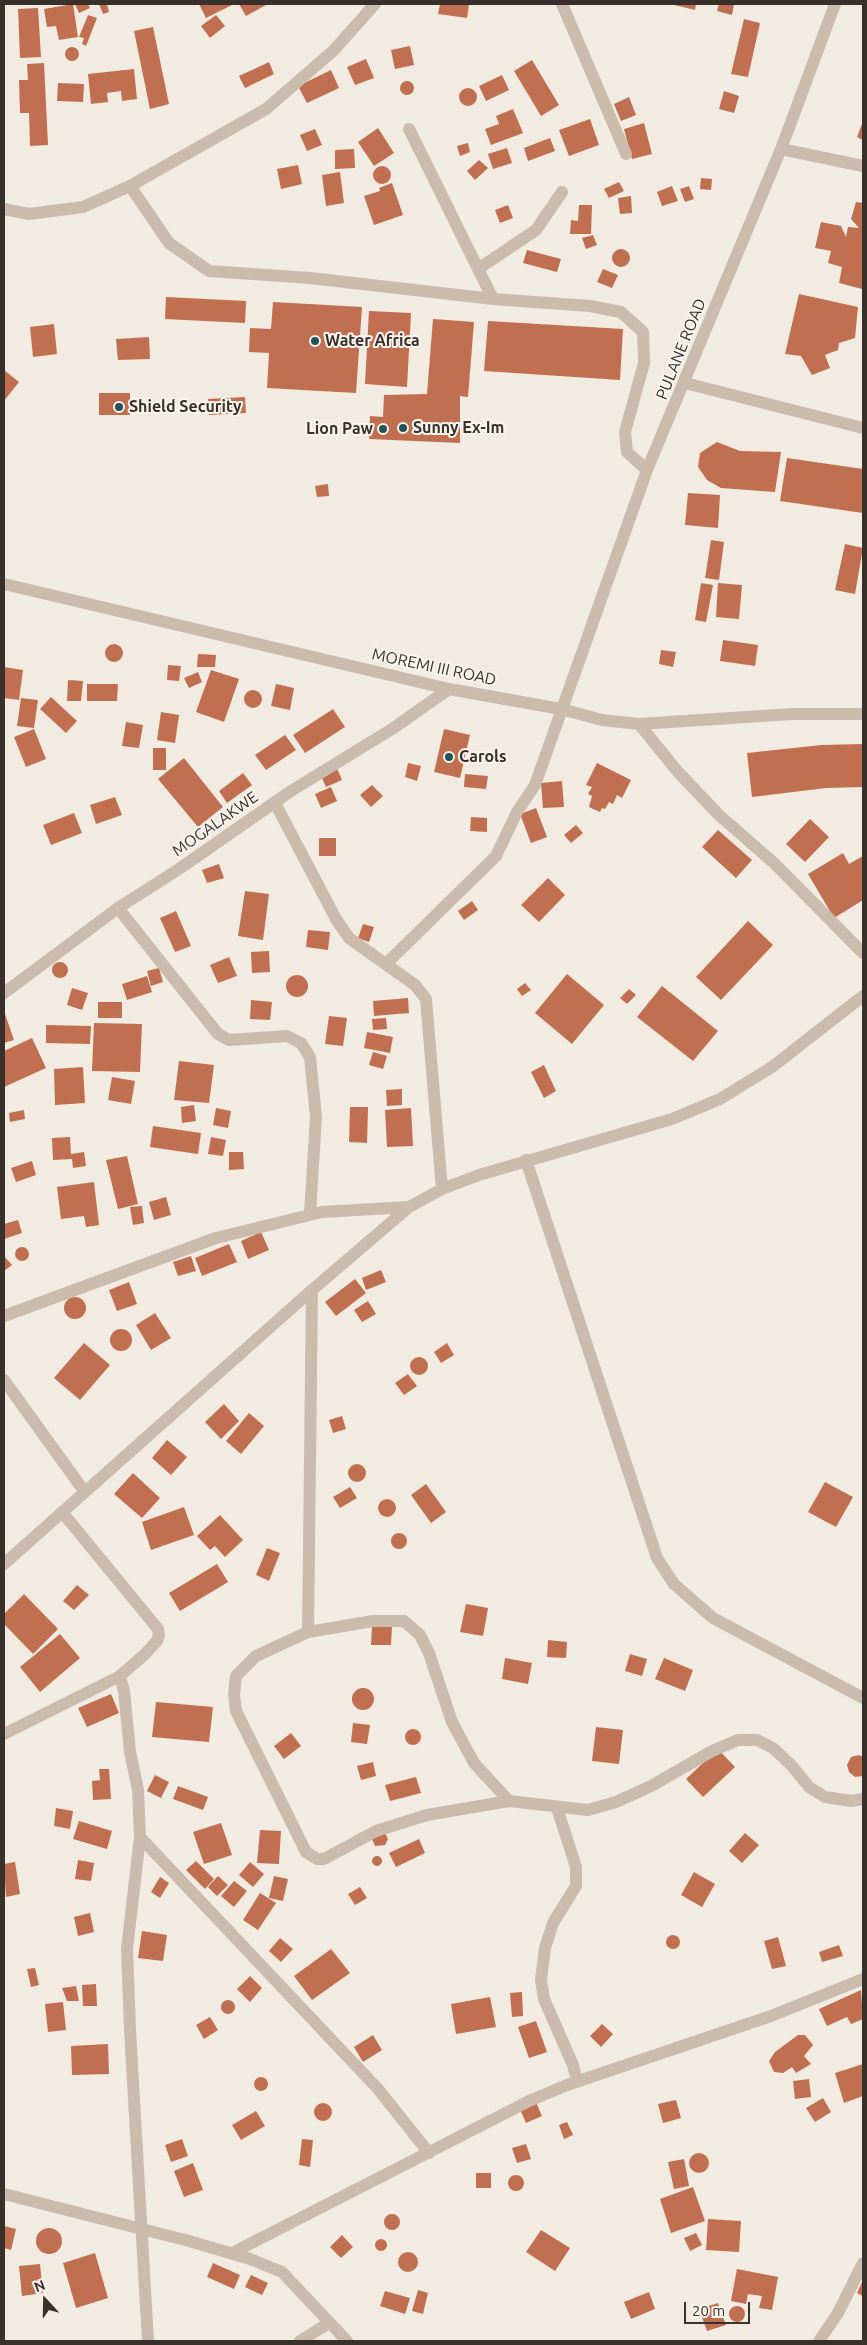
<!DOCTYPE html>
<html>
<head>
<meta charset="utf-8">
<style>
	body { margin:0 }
	#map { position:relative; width:867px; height:2345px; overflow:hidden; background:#f2ebe1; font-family:Ubuntu,sans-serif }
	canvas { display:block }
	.frame { position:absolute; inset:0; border:5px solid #39302b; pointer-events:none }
	.north { position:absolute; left:20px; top:2275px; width:50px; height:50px; -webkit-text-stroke:4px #faf4ed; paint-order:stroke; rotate:339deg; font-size:14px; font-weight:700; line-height:20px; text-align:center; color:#39302b }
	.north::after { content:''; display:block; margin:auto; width:18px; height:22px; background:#39302b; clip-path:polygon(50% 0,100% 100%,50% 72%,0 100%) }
	.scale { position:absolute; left:684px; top:2302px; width:66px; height:22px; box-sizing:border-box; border:2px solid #39302b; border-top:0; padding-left:6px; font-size:15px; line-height:18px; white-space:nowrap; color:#39302b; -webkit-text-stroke:4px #faf4ed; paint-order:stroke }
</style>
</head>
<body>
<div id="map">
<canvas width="867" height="2345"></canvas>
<div class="frame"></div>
<div class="north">N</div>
<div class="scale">20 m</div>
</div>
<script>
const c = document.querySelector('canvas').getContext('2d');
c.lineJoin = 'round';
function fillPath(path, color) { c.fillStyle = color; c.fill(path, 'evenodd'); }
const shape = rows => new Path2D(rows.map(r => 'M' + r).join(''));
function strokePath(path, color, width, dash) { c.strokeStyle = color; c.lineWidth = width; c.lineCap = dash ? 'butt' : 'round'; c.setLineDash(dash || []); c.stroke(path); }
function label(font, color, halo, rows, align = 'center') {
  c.font = font + ' Ubuntu,sans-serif'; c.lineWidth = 4; c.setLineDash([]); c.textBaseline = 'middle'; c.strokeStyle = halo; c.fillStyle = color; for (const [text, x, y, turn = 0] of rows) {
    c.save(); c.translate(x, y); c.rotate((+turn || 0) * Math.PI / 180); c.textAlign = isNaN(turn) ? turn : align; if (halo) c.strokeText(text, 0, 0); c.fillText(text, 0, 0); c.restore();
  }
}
fillPath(shape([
	[73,4,78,37,59,40,56,26,47,27,44,9],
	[75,4,88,4,90,8,79,13],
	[99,4,107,4,109,12,103,14],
	[199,4,231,4,232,5,206,18],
	[239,4,268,4,246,16],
	[440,4,469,5,467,18,438,14],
	[670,4,696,4,695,10],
	[719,4,734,4,732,15,717,11],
	[38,8,41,57,20,58,18,9],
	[88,15,97,18,86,46,82,44,84,38,79,37],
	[216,15,225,26,210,38,201,26],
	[744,19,760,23,748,77,731,74],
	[153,27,169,104,150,109,134,31],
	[410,46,414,65,395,69,391,50],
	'65 54a7 7 0 1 1 14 0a7 7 0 1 1-14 0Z',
	[366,59,374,78,355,85,347,67],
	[532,60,559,105,541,116,514,71],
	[269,62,274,74,245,88,239,76],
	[44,63,48,145,30,146,29,113,20,113,19,80,28,80,27,64],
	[134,69,137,99,122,101,121,91,107,93,108,102,91,104,88,74],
	[331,70,339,88,307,103,298,86],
	[502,75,509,90,486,101,479,86],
	'400 88a7 7 0 1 1 14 0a7 7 0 1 1-14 0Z',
	[58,83,84,84,83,102,57,101],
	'459 97a9 9 0 1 1 18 0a9 9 0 1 1-18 0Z',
	[724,91,739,96,734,113,719,109],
	[629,97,636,115,621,121,614,104],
	[513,109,523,133,491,145,485,129,499,124,496,116],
	[590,119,599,145,569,156,559,130],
	[863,121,863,140,857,137],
	[644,123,652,154,632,159,624,129],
	[378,128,394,153,374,166,358,142],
	[315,129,322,145,307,151,300,135],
	[550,138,555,151,528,161,524,148],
	[468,143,470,152,460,156,457,146],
	[507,148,512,163,493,169,488,154],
	[354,149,355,168,335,169,335,150],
	[479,160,488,168,475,180,467,171],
	[298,165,302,184,281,189,277,169],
	'373 175a9 9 0 1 1 18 0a9 9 0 1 1-18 0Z',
	[340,172,344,203,326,206,322,175],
	[701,178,712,179,711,190,700,189],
	[619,182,624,191,609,198,604,189],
	[392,183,403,215,374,225,364,196,380,191,379,188],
	[672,186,678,201,662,206,657,192],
	[689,186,694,199,685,202,680,189],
	[631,196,632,213,620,214,618,198],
	[856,202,863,203,862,289,839,283,842,267,828,263,831,251,815,248,821,222,841,226,846,237,848,227,859,228,851,219],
	[508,205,513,218,500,223,495,210],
	[579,205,592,205,591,234,570,234,571,220,578,221],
	[593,235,597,245,586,249,582,238],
	'612 258a9 9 0 1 1 18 0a9 9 0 1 1-18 0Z',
	[527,250,561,259,557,272,523,263],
	[603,269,618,275,612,288,597,282],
	[799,294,858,307,855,338,839,343,838,350,825,355,830,368,812,375,801,356,785,354],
	[166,297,246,301,245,323,165,319],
	[273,302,362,307,356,393,267,388,269,353,249,352,250,328,271,329],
	[369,311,411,313,407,387,365,384],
	[433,319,474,322,468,397,460,396,460,443,369,439,370,416,383,417,384,395,427,394],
	[488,321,623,329,620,380,484,371],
	[54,324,57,354,33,357,30,327],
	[149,337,150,359,118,360,116,339],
	[4,370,19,382,4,401],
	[99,393,130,393,130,415,99,415],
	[245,397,246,413,209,415,208,399],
	[717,442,740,451,781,452,775,492,721,488,707,480,698,467,700,453],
	[787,458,863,469,863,513,780,501],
	[328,484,329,496,317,497,315,486],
	[688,493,720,495,718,528,685,525],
	[711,540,724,542,719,580,705,578],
	[845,544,863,548,855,594,835,590],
	[701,583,713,585,706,622,695,620],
	[718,583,742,585,739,619,716,617],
	[723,640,758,645,755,666,720,661],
	'105 653a9 9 0 1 1 18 0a9 9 0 1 1-18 0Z',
	[661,650,676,652,673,667,659,664],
	[198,654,216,655,215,667,197,667],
	[168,665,181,666,179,681,167,680],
	[4,667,23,670,19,700,4,698],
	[211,670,239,679,224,722,196,712],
	[198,672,202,682,189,688,184,678],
	[68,680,83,681,81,701,67,701],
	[87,684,118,684,117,701,87,701],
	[276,684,294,688,290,710,271,706],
	'244 699a9 9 0 1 1 18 0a9 9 0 1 1-18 0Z',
	[51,697,77,721,66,733,40,709],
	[21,698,38,700,34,728,17,726],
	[333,709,345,727,305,753,293,735],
	[161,712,179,715,175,743,157,740],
	[126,722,143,725,139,748,122,746],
	[34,729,46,759,26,767,14,737],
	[444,729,470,735,460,778,434,772],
	[285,735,296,750,266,770,255,755],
	[863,744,863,787,826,788,752,797,747,753,821,745],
	[153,748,166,748,166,770,153,770],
	[184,758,223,807,198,827,158,779],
	[408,763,421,766,417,781,405,777],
	[597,763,631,780,622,798,617,795,613,804,609,802,605,809,602,808,600,812,589,807,592,796,588,794,592,787,586,785],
	[336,766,342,780,326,787,320,773],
	[243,773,252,785,227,803,219,791],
	[465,774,488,776,486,789,464,787],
	[562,781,564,807,543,808,541,783],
	[372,785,383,796,371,807,360,795],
	[331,787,337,801,321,808,315,794],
	[115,797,122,815,96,824,90,805],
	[536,808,547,837,531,843,520,814],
	[74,813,82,833,51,845,43,825],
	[471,817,487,818,487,832,470,831],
	[810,819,829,837,805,862,786,844],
	[576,825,583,833,571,843,564,835],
	[718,830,752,860,736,878,702,847],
	[319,838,336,838,336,856,319,856],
	[843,853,849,864,863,856,863,900,834,918,808,874],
	[219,864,224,878,207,883,202,870],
	[548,878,565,895,539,922,521,905],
	[245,891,269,894,263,940,238,936],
	[472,901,478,910,464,920,458,911],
	[176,911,191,946,175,952,160,918],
	[748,921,773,945,721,1000,696,977],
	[363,924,374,927,369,942,358,938],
	[308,930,330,932,328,950,306,947],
	[269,951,270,972,252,973,251,952],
	[229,957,237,976,218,983,210,965],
	'52 970a8 8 0 1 1 16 0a8 8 0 1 1-16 0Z',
	[159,968,163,982,151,986,147,971],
	[567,974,604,1005,572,1044,535,1013],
	'286 986a11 11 0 1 1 22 0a11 11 0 1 1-22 0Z',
	[147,976,152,992,127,1000,122,984],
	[525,983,531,990,522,996,517,989],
	[662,986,718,1031,693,1061,637,1017],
	[72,988,88,993,82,1010,67,1005],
	[629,989,636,995,627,1004,620,998],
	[408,998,409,1013,374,1016,373,1001],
	[251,1000,272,1002,270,1020,250,1019],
	[98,1002,122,1002,122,1018,98,1018],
	[5,1014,14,1040,4,1043,4,1015],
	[329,1016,347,1018,343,1046,325,1044],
	[386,1018,387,1029,373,1030,372,1019],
	[94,1023,142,1024,140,1072,92,1071],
	[46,1025,91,1026,90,1044,46,1043],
	[367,1032,393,1037,390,1053,364,1048],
	[32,1038,46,1068,4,1087,4,1051],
	[373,1052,387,1056,383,1069,369,1065],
	[179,1061,214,1065,209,1103,174,1100],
	[544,1065,556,1091,544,1098,531,1072],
	[83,1067,85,1103,55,1105,54,1069],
	[112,1077,135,1081,131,1104,108,1100],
	[402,1089,402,1105,387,1106,386,1090],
	[194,1105,196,1121,182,1123,181,1107],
	[350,1107,368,1107,367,1143,349,1142],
	[216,1108,231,1111,228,1128,213,1125],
	[411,1108,413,1146,387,1147,385,1110],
	[24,1110,25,1119,10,1122,9,1113],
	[153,1126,201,1133,198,1154,150,1147],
	[70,1137,71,1154,84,1152,86,1166,73,1168,72,1159,53,1160,52,1138],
	[211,1137,226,1140,223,1156,208,1154],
	[229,1152,243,1152,244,1169,229,1170],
	[127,1156,138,1204,118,1209,106,1160],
	[32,1161,36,1175,16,1182,11,1168],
	[94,1182,99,1225,86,1227,84,1216,61,1219,57,1187],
	[166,1197,171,1215,154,1220,149,1202],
	[142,1206,144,1223,133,1225,130,1207],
	[18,1220,22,1233,4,1239,4,1224],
	[261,1232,269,1250,248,1259,241,1241],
	[229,1244,237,1262,202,1276,195,1258],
	'15 1254a7 7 0 1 1 14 0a7 7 0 1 1-14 0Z',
	[4,1256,12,1265,4,1271],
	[191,1256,196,1271,178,1276,173,1262],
	[381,1270,386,1282,366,1290,362,1278],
	[355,1279,366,1293,336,1316,325,1302],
	[129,1282,137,1304,117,1311,109,1290],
	'64 1308a11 11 0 1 1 22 0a11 11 0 1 1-22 0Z',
	[368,1301,376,1314,362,1322,354,1310],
	[155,1313,171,1338,151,1350,136,1325],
	'110 1340a11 11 0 1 1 22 0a11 11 0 1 1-22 0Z',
	[84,1343,110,1365,80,1400,54,1378],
	[447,1343,454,1355,441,1363,434,1352],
	'410 1366a9 9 0 1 1 18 0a9 9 0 1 1-18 0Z',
	[408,1374,417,1386,404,1395,395,1383],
	[224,1404,239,1421,221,1439,205,1422],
	[249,1413,264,1426,241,1454,226,1441],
	[342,1416,346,1429,333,1433,329,1420],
	[167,1440,187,1457,171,1475,152,1458],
	'348 1473a9 9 0 1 1 18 0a9 9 0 1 1-18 0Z',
	[133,1473,160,1498,142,1518,114,1494],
	[825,1482,853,1497,836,1527,808,1512],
	[426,1484,446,1512,431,1523,411,1495],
	[350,1487,357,1498,340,1508,333,1497],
	'378 1508a9 9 0 1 1 18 0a9 9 0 1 1-18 0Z',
	[184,1507,194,1535,151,1550,142,1522],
	[220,1515,243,1540,225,1557,215,1546,210,1550,197,1536],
	'391 1541a8 8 0 1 1 16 0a8 8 0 1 1-16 0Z',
	[267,1548,280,1553,269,1581,256,1575],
	[217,1564,228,1582,180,1611,169,1593],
	[77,1585,89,1595,74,1610,63,1601],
	[24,1594,58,1629,33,1654,4,1624,4,1614],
	[466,1604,488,1608,483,1636,460,1632],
	[372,1625,392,1626,391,1645,371,1645],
	[60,1634,80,1658,40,1692,20,1667],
	[548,1640,567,1642,566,1658,547,1657],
	[630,1654,647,1659,642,1676,625,1671],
	[505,1658,532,1663,528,1684,502,1679],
	[664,1658,693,1670,685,1691,655,1679],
	'352 1699a11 11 0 1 1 22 0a11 11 0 1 1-22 0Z',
	[111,1694,119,1713,87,1727,78,1708],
	[156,1702,213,1707,209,1742,152,1737],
	[353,1723,370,1725,367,1744,351,1742],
	[596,1727,623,1730,619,1764,592,1761],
	'405 1737a8 8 0 1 1 16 0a8 8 0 1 1-16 0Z',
	[291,1733,301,1746,284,1759,274,1746],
	[718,1749,735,1767,703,1797,686,1779],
	[859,1755,863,1757,863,1776,855,1777,849,1772,847,1765,851,1757],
	[373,1762,376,1776,361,1780,357,1766],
	[99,1769,109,1769,111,1799,93,1800,92,1781,100,1780],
	[155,1775,169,1782,161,1798,147,1791],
	[416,1777,421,1793,390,1801,385,1785],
	[178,1786,208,1797,203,1810,173,1799],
	[56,1808,73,1811,70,1829,54,1826],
	[79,1821,112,1831,107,1849,73,1839],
	[221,1823,232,1855,204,1864,193,1832],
	[260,1830,281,1831,279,1864,257,1863],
	[385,1833,388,1839,385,1845,375,1846,372,1839],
	[745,1833,759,1845,742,1863,729,1851],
	[419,1839,425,1853,396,1867,389,1853],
	'372 1861a5 5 0 1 1 10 0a5 5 0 1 1-10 0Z',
	[78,1860,94,1863,91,1881,75,1879],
	[196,1861,214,1879,205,1889,186,1870],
	[15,1862,20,1894,6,1897,4,1864],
	[250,1862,264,1874,253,1887,239,1875],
	[694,1872,715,1884,702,1907,681,1895],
	[218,1876,228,1885,217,1896,208,1887],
	[274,1876,288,1879,283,1901,269,1898],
	[160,1877,169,1883,160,1898,151,1892],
	[234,1881,247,1891,234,1907,221,1896],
	[360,1887,367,1898,355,1905,348,1894],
	[260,1893,276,1903,258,1930,243,1920],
	[90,1913,94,1932,78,1936,74,1917],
	[142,1931,167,1935,163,1961,138,1958],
	'666 1942a7 7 0 1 1 14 0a7 7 0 1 1-14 0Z',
	[778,1937,786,1966,772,1969,764,1941],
	[280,1938,293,1949,281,1962,269,1951],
	[839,1945,843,1956,822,1962,819,1952],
	[331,1949,350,1973,312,2000,294,1976],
	[35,1968,39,1985,31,1987,27,1969],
	[250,1976,262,1988,250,2002,237,1989],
	[96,1984,97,2006,83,2006,82,1985],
	[76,1986,79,2001,67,2001,62,1988],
	[861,1990,863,2019,851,2024,847,2017,827,2026,819,2009],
	[522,1992,523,2016,512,2017,510,1993],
	[490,1997,496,2027,456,2034,451,2004],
	'221 2007a7 7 0 1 1 14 0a7 7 0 1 1-14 0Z',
	[63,2002,66,2030,48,2032,45,2004],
	[210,2017,218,2030,204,2039,196,2025],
	[536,2021,547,2052,529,2058,518,2027],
	[602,2024,613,2034,601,2047,590,2036],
	[373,2035,382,2050,363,2062,354,2047],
	[798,2035,805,2035,813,2045,804,2056,811,2064,796,2073,792,2067,783,2073,774,2072,769,2061,775,2052],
	[108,2044,109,2074,72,2075,71,2046],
	[863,2064,863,2096,844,2103,835,2073],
	'254 2084a7 7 0 1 1 14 0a7 7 0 1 1-14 0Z',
	[809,2079,811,2097,795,2099,793,2081],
	[823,2098,831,2112,815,2122,806,2108],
	[535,2100,542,2116,526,2123,519,2107],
	[676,2100,681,2118,663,2123,658,2104],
	'314 2112a9 9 0 1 1 18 0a9 9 0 1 1-18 0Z',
	[256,2111,265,2126,241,2140,232,2125],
	[567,2122,573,2135,564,2139,559,2125],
	[182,2139,188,2156,171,2162,165,2145],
	[302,2139,313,2140,310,2167,299,2165],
	[526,2144,531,2159,517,2163,512,2148],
	'689 2163a10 10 0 1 1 20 0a10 10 0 1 1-20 0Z',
	[684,2159,689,2186,674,2189,668,2162],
	[193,2163,203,2190,184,2197,174,2171],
	[476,2173,491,2173,491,2188,476,2188],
	'508 2183a8 8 0 1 1 16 0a8 8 0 1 1-16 0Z',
	[693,2187,705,2221,671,2233,660,2199],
	'384 2222a8 8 0 1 1 16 0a8 8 0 1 1-16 0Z',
	[708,2219,741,2221,739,2252,706,2250],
	[4,2226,16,2229,11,2250,4,2248],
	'36 2241a13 13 0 1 1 26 0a13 13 0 1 1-26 0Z',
	[541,2230,570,2248,555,2271,526,2252],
	[696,2233,702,2245,690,2251,684,2238],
	[342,2235,353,2247,341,2258,330,2247],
	'375 2245a6 6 0 1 1 12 0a6 6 0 1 1-12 0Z',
	'398 2262a10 10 0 1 1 20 0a10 10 0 1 1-20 0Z',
	[95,2253,108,2298,76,2308,63,2263],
	[213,2263,240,2275,234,2289,207,2277],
	[40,2264,43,2293,22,2296,19,2266],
	[737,2269,778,2277,772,2310,759,2308,762,2296,748,2294,746,2304,731,2301],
	[251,2275,268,2283,262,2295,245,2287],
	[863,2280,863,2296,857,2293],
	[418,2290,428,2293,423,2314,412,2311],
	[385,2291,410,2298,405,2314,380,2306],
	[649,2292,655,2309,631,2319,624,2302],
	[718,2303,726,2325,707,2331,699,2309],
	'729 2314a8 8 0 1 1 16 0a8 8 0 1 1-16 0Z'
]), '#c07051');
strokePath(shape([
	[562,4,626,154],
	[409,129,493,299],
	[781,149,863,166],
	[130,186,169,243,209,271,310,278,493,299,590,306,621,312,643,332,644,363,625,432,627,452,647,470],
	[4,209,29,214,83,207,130,186,266,109,333,51,375,4],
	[478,269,536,230,562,192],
	[685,383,863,428],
	[4,584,449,689,561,709,602,720,639,724,792,714,863,714],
	[639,724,678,772,720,816,774,863,863,953],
	[275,803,336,919,349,938,415,985,426,999,442,1189],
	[118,908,218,1034,229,1040,287,1036,301,1043,310,1057,316,1117,310,1214],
	[387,963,496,856,517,812,535,785,647,470,781,149,835,4],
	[4,993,118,908,179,869,291,791,392,729,449,689],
	[526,1160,657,1558,674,1584,713,1618,863,1698],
	[4,1316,216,1238,322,1212,409,1207],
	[4,1380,84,1491],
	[4,1564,312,1290,409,1207,442,1189,479,1175,672,1119,720,1099,772,1067,863,996],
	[308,1632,312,1290],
	[120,1676,124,1691,130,1752,138,1790,140,1837,127,1949,130,2030,148,2341],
	[4,1734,120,1676,144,1655,157,1641,159,1635,158,1629,62,1512],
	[509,1801,474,1763,452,1722,429,1653,420,1635,404,1621,373,1621,308,1632,256,1656,236,1676,234,1695,236,1711,306,1852,317,1859,324,1859,376,1831,427,1815,509,1801,588,1810,616,1802,651,1786,712,1751,738,1740,757,1740,773,1748,792,1766,809,1787,825,1797,851,1801,863,1799],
	[557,1808,576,1867,576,1886,553,1923,545,1948,541,1980,544,1999,573,2065,577,2082],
	[140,1837,378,2089,429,2153],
	[4,2194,189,2241,250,2259,282,2272,347,2341],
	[232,2253,529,2101,567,2085,771,2016,863,1979],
	[300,2341,329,2323],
	[819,2341,838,2313,863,2263]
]), '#cabbad', 12);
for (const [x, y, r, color] of [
	[315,341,5,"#225359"],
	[119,407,5,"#225359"],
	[403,428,5,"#225359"],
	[383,429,5,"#225359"],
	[449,757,5,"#225359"]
]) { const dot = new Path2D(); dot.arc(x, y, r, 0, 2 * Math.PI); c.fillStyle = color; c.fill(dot); strokePath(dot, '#faf4ed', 2); }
label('bold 16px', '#39302b', '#faf4ed', [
	["Water Africa",325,341],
	["Shield Security",129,407],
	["Sunny Ex-Im",413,428],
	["Lion Paw",373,429,"right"],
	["Carols",459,757]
], 'left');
label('16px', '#39302b', '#faf4ed', [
	["PULANE ROAD",681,349,-68],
	["MOREMI III ROAD",434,667,12],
	["MOGALAKWE",215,824,-35]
]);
</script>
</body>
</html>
